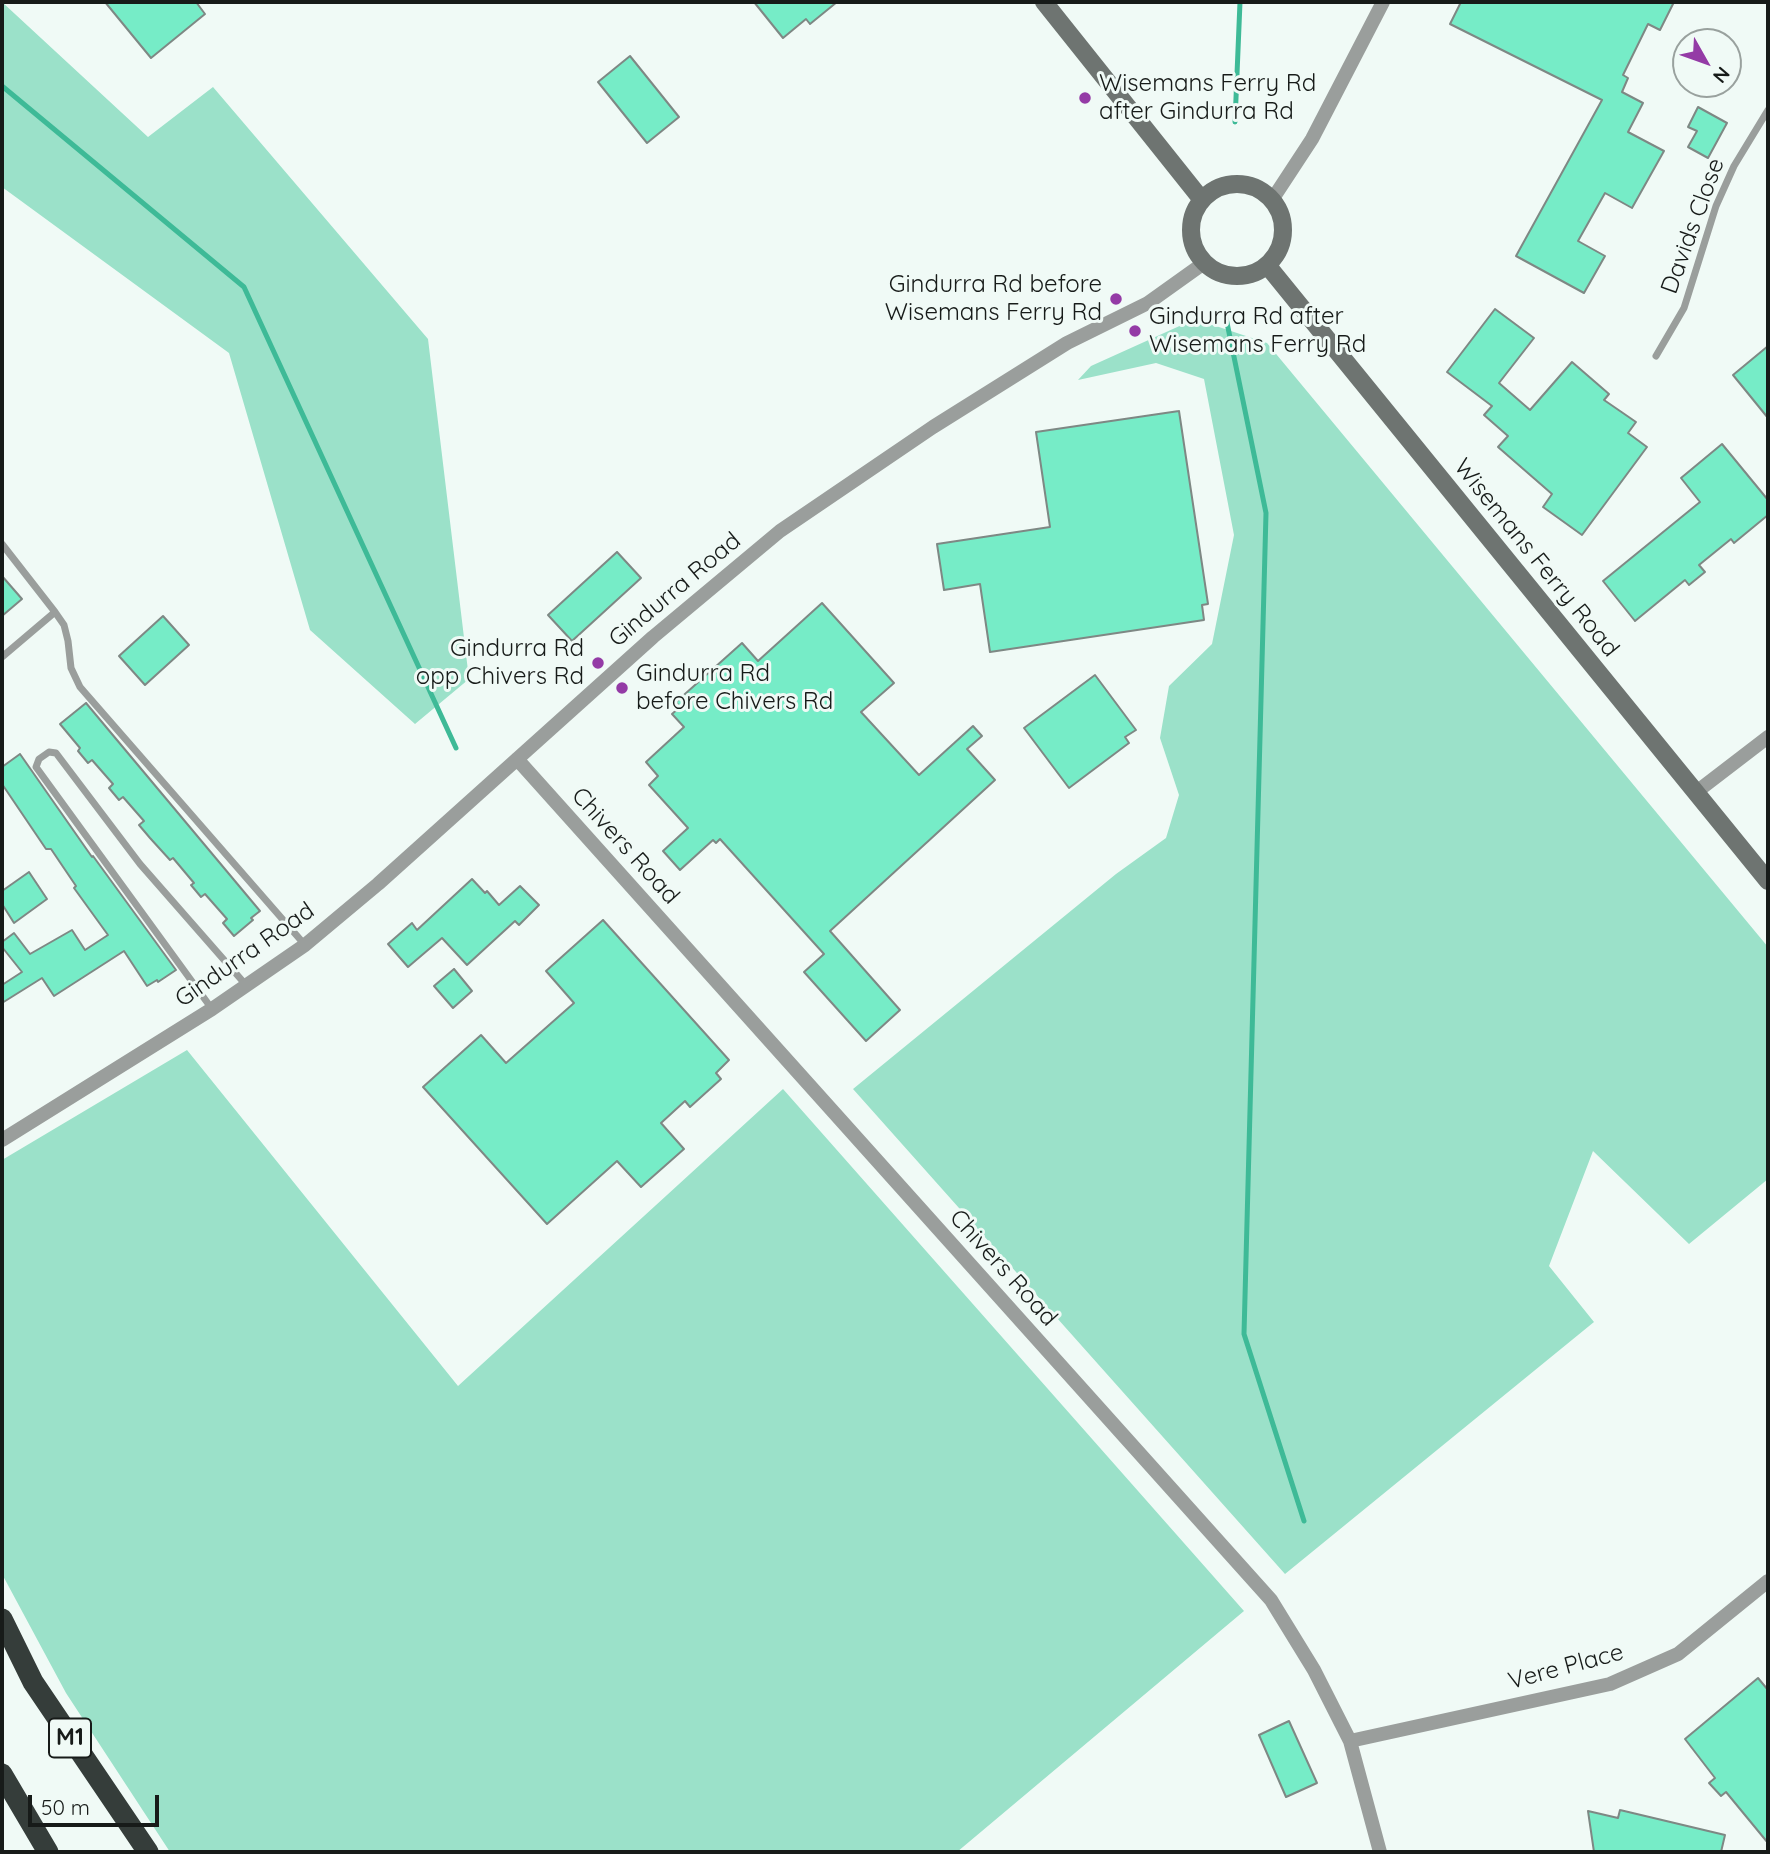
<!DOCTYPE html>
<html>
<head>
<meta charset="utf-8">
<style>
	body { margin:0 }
	#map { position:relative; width:1770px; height:1854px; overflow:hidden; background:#f0faf6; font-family:Quicksand,sans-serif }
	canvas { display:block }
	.frame { position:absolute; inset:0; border:4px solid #171b19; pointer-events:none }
	.north { position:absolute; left:1672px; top:28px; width:70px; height:70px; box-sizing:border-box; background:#f0faf6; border:2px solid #99a19e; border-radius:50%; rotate:130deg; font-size:19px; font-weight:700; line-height:28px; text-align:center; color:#171b19 }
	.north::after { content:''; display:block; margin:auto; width:24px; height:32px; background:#943ba6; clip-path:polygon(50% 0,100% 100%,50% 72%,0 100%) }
	.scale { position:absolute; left:28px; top:1795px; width:131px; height:32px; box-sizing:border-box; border:4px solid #171b19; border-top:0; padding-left:9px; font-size:21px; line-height:24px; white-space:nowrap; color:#171b19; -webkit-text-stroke:5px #f0faf6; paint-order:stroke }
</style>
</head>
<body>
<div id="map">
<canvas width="1770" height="1854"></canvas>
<div class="frame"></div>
<div class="north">N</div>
<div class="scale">50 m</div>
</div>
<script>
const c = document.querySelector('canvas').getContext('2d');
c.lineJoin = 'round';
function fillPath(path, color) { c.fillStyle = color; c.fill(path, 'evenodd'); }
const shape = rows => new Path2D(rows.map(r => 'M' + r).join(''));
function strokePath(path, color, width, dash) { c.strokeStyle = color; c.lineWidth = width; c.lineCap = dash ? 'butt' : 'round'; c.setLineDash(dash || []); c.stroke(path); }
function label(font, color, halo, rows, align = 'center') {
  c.font = font + ' Quicksand,sans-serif'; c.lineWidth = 6; c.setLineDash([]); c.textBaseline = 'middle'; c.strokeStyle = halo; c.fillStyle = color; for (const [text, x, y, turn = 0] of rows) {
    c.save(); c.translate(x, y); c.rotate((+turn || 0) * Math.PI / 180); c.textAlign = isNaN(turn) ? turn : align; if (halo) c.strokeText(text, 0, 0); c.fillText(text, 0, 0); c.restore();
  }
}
fillPath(shape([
	[2,2,148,137,213,87,428,339,469,679,415,724,310,630,229,353,2,187],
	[1195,319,1267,343,1768,947,1768,1179,1689,1244,1593,1151,1549,1266,1594,1322,1285,1574,853,1089,1116,874,1166,838,1179,795,1160,738,1169,686,1212,644,1234,535,1204,379,1156,363,1078,380,1091,366],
	[187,1050,458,1386,783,1089,1244,1611,957,1852,170,1852,66,1693,2,1574,2,1160]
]), '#9be1c9');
strokePath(shape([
	[2,86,244,287,456,748],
	[1235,122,1240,2],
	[1225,313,1266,513,1244,1334,1304,1521]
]), '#3eba97', 5);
const building = shape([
	[105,2,196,2,205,14,151,58,105,2],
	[754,2,837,2,810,24,806,19,783,38,754,2],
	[1461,2,1674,2,1660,30,1648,24,1623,75,1628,78,1622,92,1643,103,1628,132,1664,151,1632,208,1605,193,1578,241,1605,256,1584,293,1516,256,1602,100,1450,24,1461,2],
	[630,56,679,117,647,143,598,82,630,56],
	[1698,107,1727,123,1708,158,1688,147,1697,131,1688,127,1698,107],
	[1495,309,1534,338,1499,383,1530,410,1572,362,1609,394,1604,400,1636,422,1628,433,1647,447,1582,535,1543,507,1552,494,1498,447,1508,436,1484,415,1492,406,1447,372,1495,309],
	[1768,346,1768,418,1733,375,1768,346],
	[1179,411,1208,604,1202,605,1204,620,990,652,980,584,944,590,937,544,1050,527,1036,432,1179,411],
	[1722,444,1768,500,1768,515,1734,543,1731,539,1699,565,1705,572,1689,585,1685,580,1635,621,1603,581,1700,502,1681,478,1722,444],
	[617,552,641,578,572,641,548,615,617,552],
	[2,576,22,599,2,616,2,576],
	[822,603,894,683,861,712,919,775,973,726,982,736,967,749,995,780,830,931,900,1010,866,1041,804,972,824,954,720,839,716,843,713,840,680,870,663,851,688,828,649,785,658,776,646,762,684,727,672,714,680,707,676,702,742,643,758,661,822,603],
	[163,616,189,645,145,685,119,656,163,616],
	[1095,675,1136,730,1125,737,1129,743,1069,788,1024,728,1095,675],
	[86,703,260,911,251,918,253,920,234,936,223,923,227,919,205,894,201,897,191,885,194,883,173,858,170,860,150,838,139,825,144,821,123,797,119,800,109,788,113,784,92,760,88,763,78,751,80,748,60,724,86,703],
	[20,754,92,857,93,856,176,970,158,982,157,980,147,986,124,951,54,996,42,978,2,1003,2,985,22,972,2,947,2,942,14,933,30,954,72,930,85,950,108,935,74,888,76,886,51,849,46,849,2,784,2,767,20,754],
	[29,872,47,899,14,923,2,904,2,891,29,872],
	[472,879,485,893,487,891,499,905,520,886,539,905,519,925,515,921,467,965,442,938,408,967,388,944,412,923,417,930,472,879],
	[603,920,729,1060,716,1073,721,1079,690,1107,685,1101,661,1123,684,1149,641,1187,617,1161,547,1224,423,1087,481,1035,506,1063,574,1003,546,971,603,920],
	[454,969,472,991,453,1008,434,986,454,969],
	[1758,1678,1768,1690,1768,1843,1726,1792,1721,1796,1709,1783,1715,1778,1685,1739,1758,1678],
	[1289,1721,1317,1783,1286,1797,1259,1735,1289,1721],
	[1620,1810,1725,1835,1721,1852,1594,1852,1588,1811,1618,1818,1620,1810]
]);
fillPath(building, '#76ecc7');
strokePath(building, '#7e8884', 2);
strokePath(shape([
	[1656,356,1684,308,1716,206,1734,166,1768,110],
	[2,544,55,612],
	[2,657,55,612,64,625,68,641,71,668,80,687,305,945],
	[212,1009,36,767,39,759,49,752,56,753,140,864,246,985]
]), '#9a9e9c', 7);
strokePath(shape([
	[1272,200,1312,139,1383,2],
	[517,759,1271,1600,1314,1670,1350,1741,1380,1852],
	[1695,793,1768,737],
	[2,1140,212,1009,305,945,378,884,653,637,780,531,933,427,1067,343,1148,303,1204,263],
	[1350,1741,1610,1684,1678,1654,1768,1581]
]), '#9a9e9c', 14);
strokePath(shape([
	[1044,2,1202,200],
	'1191 230a46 46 0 1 1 92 0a46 46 0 1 1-92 0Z',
	[1267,265,1768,881]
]), '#6e7471', 18);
strokePath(shape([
	[2,1619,33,1682,148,1852],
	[2,1774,48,1852]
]), '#353d3a', 21);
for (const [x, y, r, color] of [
	[1085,98,7,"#943ba6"],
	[1116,299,7,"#943ba6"],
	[1135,331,7,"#943ba6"],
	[598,663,7,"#943ba6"],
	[622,688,7,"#943ba6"]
]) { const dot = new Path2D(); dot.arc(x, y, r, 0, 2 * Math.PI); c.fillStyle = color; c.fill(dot); strokePath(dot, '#f0faf6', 2.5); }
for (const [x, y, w] of [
	[70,1738,42]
]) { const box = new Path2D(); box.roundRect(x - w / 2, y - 19.5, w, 39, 5); c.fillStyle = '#f0faf6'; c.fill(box); strokePath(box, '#171b19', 2); }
label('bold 23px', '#171b19', null, [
	["M1",70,1738]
]);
label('24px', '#171b19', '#f0faf6', [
	["Wisemans Ferry Rd",1099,84],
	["after Gindurra Rd",1099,112],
	["Gindurra Rd before",1102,285,"right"],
	["Wisemans Ferry Rd",1102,313,"right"],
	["Gindurra Rd after",1149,317],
	["Wisemans Ferry Rd",1149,345],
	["Gindurra Rd",584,649,"right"],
	["opp Chivers Rd",584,677,"right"],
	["Gindurra Rd",636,674],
	["before Chivers Rd",636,702]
], 'left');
label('24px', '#171b19', '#f0faf6', [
	["Davids Close",1693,226,-70],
	["Wisemans Ferry Road",1536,558,51],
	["Gindurra Road",675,590,-40],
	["Chivers Road",625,846,48],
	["Gindurra Road",245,955,-35],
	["Chivers Road",1003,1268,48],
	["Vere Place",1566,1667,-15]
]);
</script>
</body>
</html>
